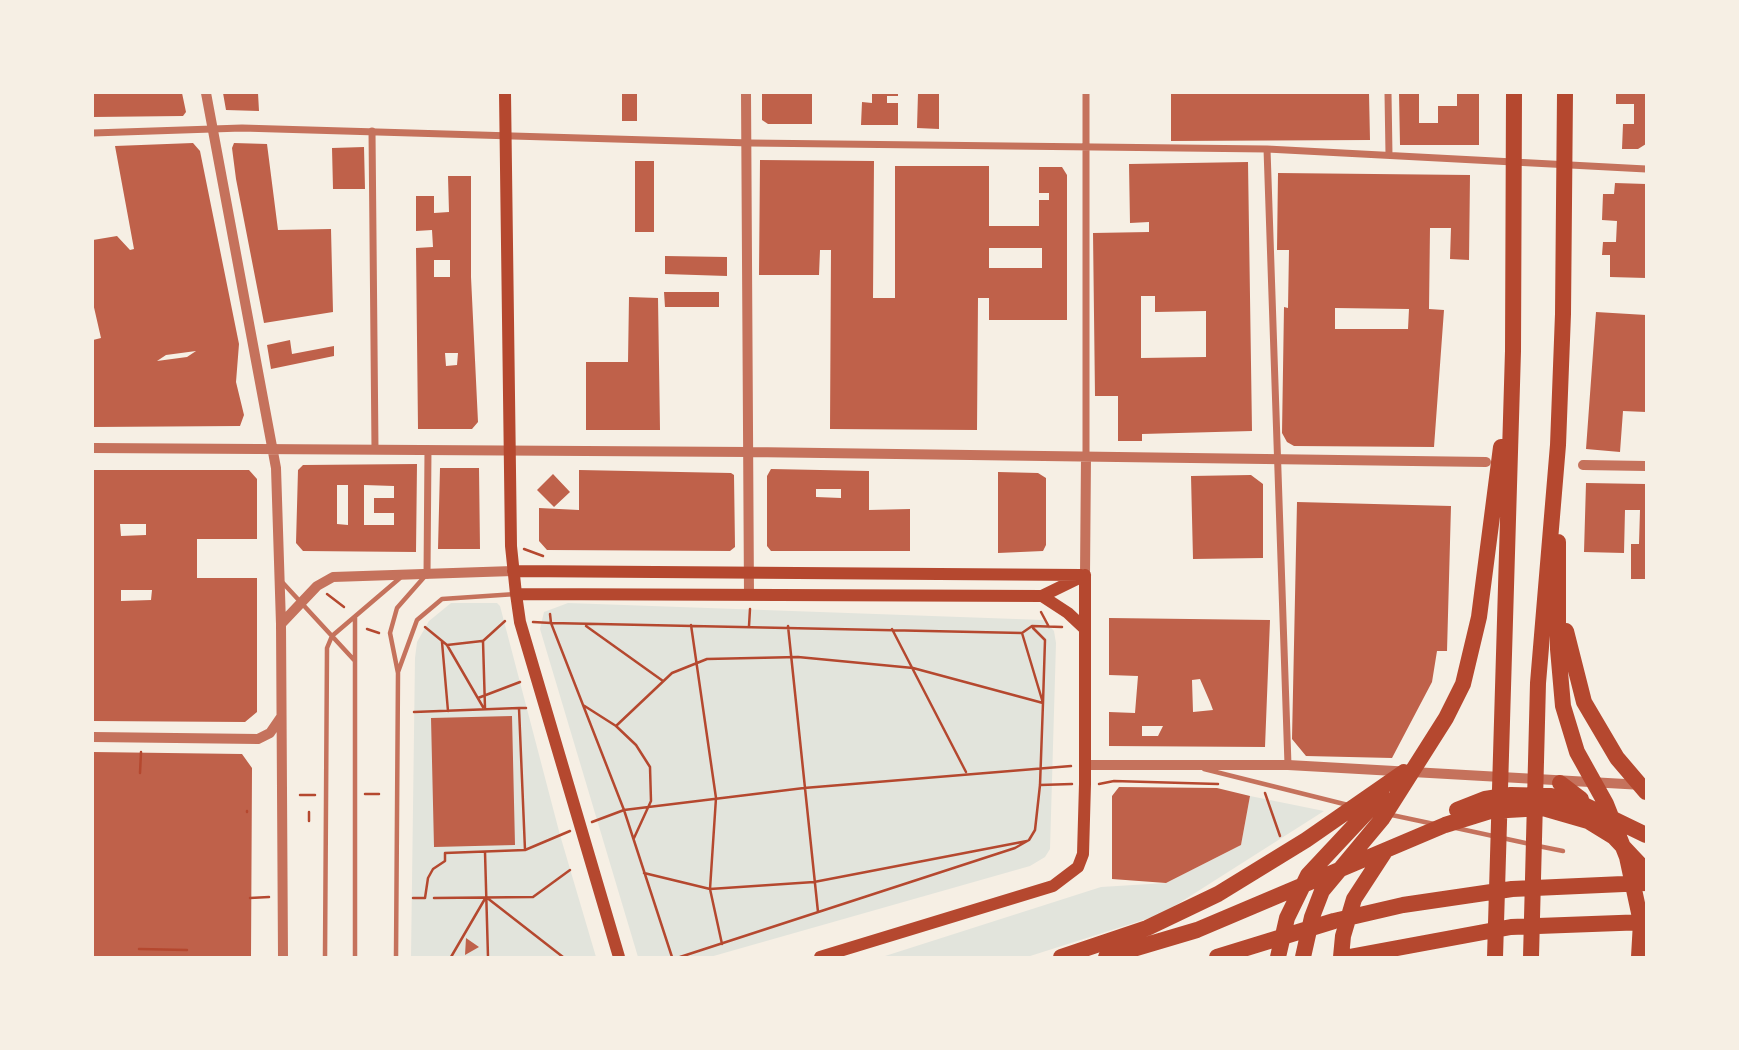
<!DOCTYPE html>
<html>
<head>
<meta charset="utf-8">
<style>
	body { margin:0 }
	#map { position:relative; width:1739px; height:1050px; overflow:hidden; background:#f6efe4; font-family:"Zilla Slab",serif }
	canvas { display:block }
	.frame { position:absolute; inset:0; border:94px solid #f6efe4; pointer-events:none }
</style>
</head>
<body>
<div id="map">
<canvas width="1739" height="1050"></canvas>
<div class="frame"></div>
</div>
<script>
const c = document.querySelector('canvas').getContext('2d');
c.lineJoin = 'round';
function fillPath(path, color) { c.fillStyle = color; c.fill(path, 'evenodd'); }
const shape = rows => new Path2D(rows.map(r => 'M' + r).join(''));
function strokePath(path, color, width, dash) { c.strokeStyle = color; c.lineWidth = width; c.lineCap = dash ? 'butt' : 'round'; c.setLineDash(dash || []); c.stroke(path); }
fillPath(shape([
	[451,603,497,603,500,606,560,835,596,957,411,957,415,658,417,642,429,621],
	[568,603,1044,620,1054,631,1056,643,1050,849,1045,857,1030,866,710,957,638,957,540,629,544,612],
	[1250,796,1324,811,1162,914,1027,957,882,957,1101,887,1166,883,1241,845]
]), '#e2e4dc');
fillPath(shape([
	[93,93,182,93,186,112,183,116,93,117],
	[223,93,258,93,259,111,226,110],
	[622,93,637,93,637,121,622,121],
	[762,93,812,93,812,124,768,124,762,120],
	[872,93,898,93,898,96,887,96,887,103,898,103,898,125,861,125,862,102,872,103],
	[918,93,939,93,939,129,917,128],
	[1171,93,1369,93,1370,140,1171,141],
	[1399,93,1419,93,1419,123,1438,123,1438,106,1457,106,1457,93,1479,93,1479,145,1400,145],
	[1616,93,1646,93,1646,144,1638,149,1622,149,1623,124,1634,124,1634,104,1616,104],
	[193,143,200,151,239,344,236,382,244,415,240,426,93,427,93,340,101,338,93,303,93,240,117,236,130,250,134,249,115,146],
	[196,351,187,357,157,361,166,355],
	[234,143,267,144,278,230,331,229,333,312,264,323,236,179,232,148],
	[364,147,365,189,333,189,332,148],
	[760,160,874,161,873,298,895,298,895,166,989,166,989,226,1039,226,1039,200,1049,200,1049,193,1039,193,1039,167,1062,167,1067,175,1067,320,989,320,989,298,978,298,977,430,830,429,831,250,820,250,819,275,759,275],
	[989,248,1042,248,1042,268,989,268],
	[635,161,654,161,654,232,635,232],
	[1248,162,1252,431,1142,434,1142,441,1118,441,1118,396,1095,396,1093,233,1149,232,1149,222,1130,223,1129,164],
	[1141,296,1155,296,1155,312,1206,311,1206,357,1141,358],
	[1278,173,1470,175,1469,260,1450,259,1451,228,1430,228,1429,309,1444,310,1434,447,1294,446,1287,442,1282,433,1284,307,1288,308,1289,250,1277,250],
	[1335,308,1409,309,1408,329,1335,329],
	[448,176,471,176,471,277,478,422,472,429,418,429,416,248,433,247,432,230,416,231,416,196,434,196,434,213,449,212],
	[434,260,450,260,450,277,434,277],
	[445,353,458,353,457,365,446,366],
	[1615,183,1646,184,1646,278,1610,277,1610,255,1602,255,1603,242,1616,242,1617,221,1602,220,1603,194,1614,194],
	[665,256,727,257,727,276,665,274],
	[664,292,719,292,719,307,665,307],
	[629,297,658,298,660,430,586,430,586,362,628,362],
	[1596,312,1646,315,1646,412,1623,411,1620,452,1586,449],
	[290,340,292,354,334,346,334,356,271,369,267,345],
	[417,464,416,552,303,551,296,543,298,470,303,465],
	[337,485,348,485,348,525,337,524],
	[364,485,394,486,394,498,374,498,374,513,394,513,394,525,364,525],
	[440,468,479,468,480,549,438,549],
	[771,469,869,471,869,510,910,509,910,551,771,551,767,546,767,476],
	[816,489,841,489,841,498,816,497],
	[93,470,249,470,257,479,257,539,197,539,197,578,257,578,257,712,245,722,93,721],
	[120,524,146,524,146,535,121,536],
	[121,590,152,590,151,600,121,601],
	[579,470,731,473,734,475,735,547,730,551,547,550,539,541,539,508,579,510],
	[998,472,1038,473,1046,478,1046,545,1043,551,998,553],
	[553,474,570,492,554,507,537,490],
	[1251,475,1263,484,1263,558,1193,559,1191,476],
	[1586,483,1646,484,1646,579,1631,579,1631,544,1639,544,1640,510,1625,510,1624,553,1584,552],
	[1297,502,1451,506,1447,651,1437,651,1432,682,1392,758,1306,756,1292,739],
	[1109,618,1270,620,1265,747,1109,746,1109,712,1135,713,1138,676,1109,675],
	[1200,679,1210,702,1213,710,1193,712,1192,680],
	[1142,726,1163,726,1158,736,1142,736],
	[512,716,515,845,434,847,431,718],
	[93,752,242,754,252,768,251,957,93,957],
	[1119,787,1217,788,1250,796,1241,845,1166,883,1112,879,1112,796],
	[466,938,479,947,465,955]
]), '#bf614a');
strokePath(shape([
	[524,549,543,556],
	[327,594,344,607],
	[1041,612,1049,627],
	[533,622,551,623,550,614],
	[691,625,716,798,710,889,722,944],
	[586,626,663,681],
	[749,626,750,609],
	[788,626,818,912],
	[425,627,447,645,483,707],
	[367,629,379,633],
	[892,629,966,772],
	[442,642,448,711],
	[447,645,482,641],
	[478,698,520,682],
	[583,705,616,726,636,745,650,767,651,801,634,838],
	[485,708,483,641,505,621],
	[519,708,526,708],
	[616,726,672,673,707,659,798,657,913,668,1043,703,1045,640,1033,628],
	[140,773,141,752],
	[1099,784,1114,781,1218,784],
	[1040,785,1072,784],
	[1265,793,1280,836],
	[365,794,379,794],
	[300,795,315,795],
	[247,812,247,811],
	[309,812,309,821],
	[592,822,624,810,804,788,1071,766],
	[525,850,570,831],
	[485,852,488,957],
	[644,873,710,889,814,882,1027,841],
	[250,898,269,897],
	[413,898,425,898,428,878,433,869,445,861,445,853,525,850,519,708,414,712],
	[434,898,533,897,570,870],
	[139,949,187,950],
	[451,957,486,897,563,957],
	[672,957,624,810,551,623,1022,633,1032,626,1062,627],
	[680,957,1015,848,1029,840,1035,830,1040,785,1043,703,1022,633]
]), '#b5482f', 2.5);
strokePath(shape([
	[283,583,355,661],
	[398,672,417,620,442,599,516,594],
	[1204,769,1348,805],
	[1387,814,1434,824],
	[1456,828,1530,844],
	[1538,846,1563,851],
	[325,957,327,648,332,636,400,578],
	[355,957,355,618],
	[396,957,398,673,390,633,397,608,426,575]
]), '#c5725c', 4.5);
strokePath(shape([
	[1086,93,1086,456],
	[1388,93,1389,155],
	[372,131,375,449],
	[93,133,242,128,750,143,1267,149,1646,169],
	[1267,149,1288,765],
	[427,575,428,449]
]), '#c5725c', 7);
strokePath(shape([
	[206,93,276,468,281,624,283,957],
	[746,93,749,595],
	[93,448,749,452,1486,462],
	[1583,465,1646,466],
	[1085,575,1086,456],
	[281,624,317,586,333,577,513,571],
	[93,737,258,739,270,733,281,717],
	[1085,765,1288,765,1643,785]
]), '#c5725c', 10);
strokePath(shape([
	[505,93,511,546,516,594,520,622,619,957],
	[513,571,1081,575],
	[516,594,1042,596,1085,575],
	[1042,596,1068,613,1084,628],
	[820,957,1053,886,1078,867,1083,854,1085,784,1085,575]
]), '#b5482f', 12);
strokePath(shape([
	[1558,542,1558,649,1563,706,1577,752,1606,804,1627,857,1641,922,1639,957],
	[1566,631,1584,702,1617,758,1646,792],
	[1560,783,1581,799],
	[1457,810,1485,799,1511,795,1551,796,1582,804,1646,835],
	[1061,957,1147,928,1218,894,1306,840,1404,772],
	[1106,957,1197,930,1445,825,1490,811,1543,808,1588,821,1614,837,1646,871],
	[1217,957,1334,921,1403,905,1512,889,1646,883],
	[1278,957,1287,918,1308,875,1382,796],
	[1303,957,1312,917,1322,891,1382,819,1446,718,1463,684,1479,617,1501,447],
	[1341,957,1343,936,1354,899,1384,853],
	[1349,957,1511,927,1646,922],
	[1495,957,1513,351,1514,93],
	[1531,957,1538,683,1558,445,1563,314,1565,93]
]), '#b5482f', 16);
</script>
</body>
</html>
